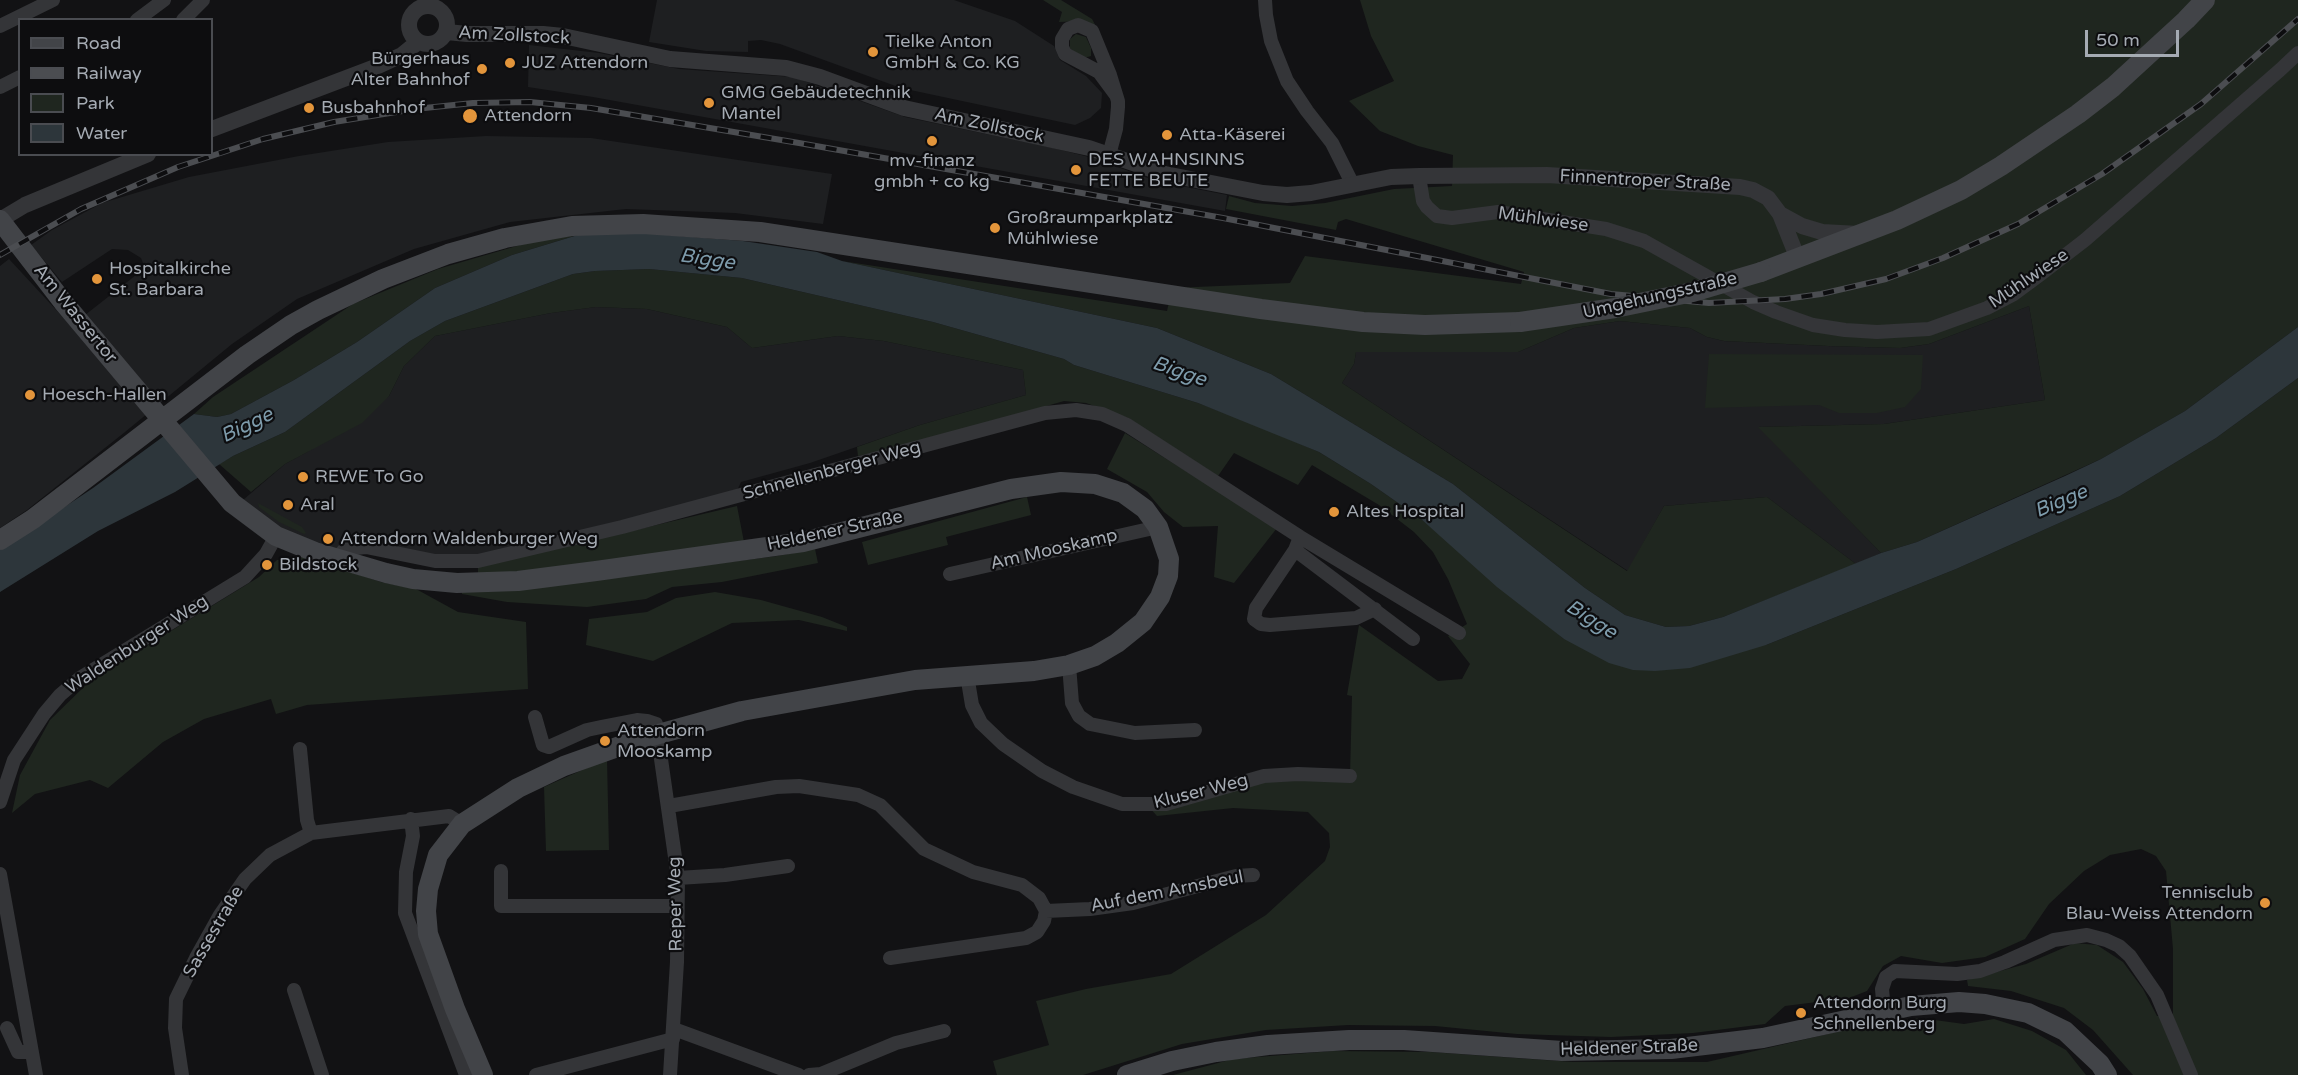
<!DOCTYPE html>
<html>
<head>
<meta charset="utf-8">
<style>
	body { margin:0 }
	#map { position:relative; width:2298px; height:1075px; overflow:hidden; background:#121214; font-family:"Varela Round",sans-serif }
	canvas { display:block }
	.legend { position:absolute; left:18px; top:18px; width:195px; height:138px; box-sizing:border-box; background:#0d0d0f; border:2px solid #4a4c51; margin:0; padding:8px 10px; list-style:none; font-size:18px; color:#a5abb3 }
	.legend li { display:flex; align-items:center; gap:12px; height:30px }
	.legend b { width:30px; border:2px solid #4a4c51 }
	.scale { position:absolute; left:2085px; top:30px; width:94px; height:27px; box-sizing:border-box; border:3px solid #a5abb3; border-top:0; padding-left:8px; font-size:18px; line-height:21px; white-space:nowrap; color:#a5abb3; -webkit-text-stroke:4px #0d0d0f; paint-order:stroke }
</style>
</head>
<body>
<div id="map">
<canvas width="2298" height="1075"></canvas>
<ul class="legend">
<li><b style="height:8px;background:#424448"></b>Road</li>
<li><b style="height:8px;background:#4b4d51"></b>Railway</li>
<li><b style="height:16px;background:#1f261f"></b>Park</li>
<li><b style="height:16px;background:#2d363b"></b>Water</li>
</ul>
<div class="scale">50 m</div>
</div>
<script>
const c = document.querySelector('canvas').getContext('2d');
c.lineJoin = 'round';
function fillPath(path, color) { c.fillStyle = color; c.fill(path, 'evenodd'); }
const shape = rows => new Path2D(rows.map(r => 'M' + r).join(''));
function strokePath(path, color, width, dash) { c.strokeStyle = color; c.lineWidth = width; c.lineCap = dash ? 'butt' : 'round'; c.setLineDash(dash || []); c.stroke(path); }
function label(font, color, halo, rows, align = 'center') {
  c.font = font + ' "Varela Round",sans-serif'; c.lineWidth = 4.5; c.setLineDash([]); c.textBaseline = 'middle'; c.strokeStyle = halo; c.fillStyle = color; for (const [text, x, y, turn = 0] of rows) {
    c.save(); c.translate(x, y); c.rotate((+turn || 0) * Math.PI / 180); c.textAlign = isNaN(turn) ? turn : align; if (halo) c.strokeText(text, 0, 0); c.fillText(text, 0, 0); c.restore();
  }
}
fillPath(shape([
	[657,0,954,0,1015,21,1054,46,1060,60,1086,76,1102,93,1101,108,1090,118,1075,125,901,88,780,44,761,40,748,41,748,52,706,51,649,42],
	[529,45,599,53,679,69,793,77,905,117,1053,148,1093,158,1156,181,1227,195,1225,211,593,97,528,87],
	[486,136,591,138,832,174,823,224,735,213,626,209,510,222,414,249,297,299,232,344,125,432,27,510,0,528,0,266,9,259,71,326,145,268,141,258,128,250,112,249,62,282,31,245,52,230,102,203,189,177,299,156,388,142],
	[2029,306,2045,400,1884,424,1759,427,1881,553,1856,564,1767,497,1664,506,1628,571,1342,383,1354,364,1356,352,1518,352,1574,328,1620,321,1690,328,1707,337,1724,341,1828,346,1900,348,1929,344],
	[596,307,647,309,727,327,752,348,838,336,884,341,1023,370,1026,395,920,425,810,463,741,482,734,497,478,561,366,547,337,558,280,535,243,500,285,464,307,452,389,396,404,366,435,336,551,313]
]), '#1e1f21');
fillPath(shape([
	[1043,0,1061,0,1092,19,1100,34,1095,27,1085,21,1059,22,1062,12],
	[1360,0,2298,0,2298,327,2185,411,2101,459,1917,542,1881,553,1758,427,1884,424,2045,400,2029,306,1929,344,1900,348,1828,346,1724,341,1707,337,1690,328,1620,321,1574,328,1518,352,1356,352,1354,364,1342,383,1627,571,1664,506,1767,497,1856,564,1723,617,1689,626,1666,627,1625,615,1585,588,1453,484,1271,374,1157,328,842,261,1167,311,1172,288,1290,283,1305,256,1521,284,1524,272,1346,219,1338,222,1336,230,1226,209,1229,196,1255,203,1292,206,1325,203,1394,189,1452,186,1453,155,1418,146,1380,131,1349,101,1394,81,1371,36],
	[1076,34,1086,37,1091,48,1091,56,1084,58,1070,49,1070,39],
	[581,234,512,255,435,288,357,342,294,380,231,414,217,417,194,414,213,397,353,304,438,269,527,243],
	[649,269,742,278,933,322,1064,359,1074,365,1198,403,1256,425,1319,452,1371,484,1421,519,1564,639,1766,645,1956,569,2120,496,2216,438,2298,378,2298,1075,2133,1075,2093,1030,2064,1008,2011,991,1968,986,1967,980,2026,964,2075,943,2097,945,2123,962,2143,989,2157,1016,2173,1014,2173,949,2166,871,2156,856,2141,849,2110,855,2084,871,2049,904,2025,939,1985,957,1942,963,1901,956,1883,966,1867,991,1849,998,1785,1006,1765,1024,1693,1033,1611,1037,1517,1034,1435,1026,1348,1025,1266,1030,1182,1044,1083,1075,997,1075,993,1061,1049,1045,1036,1001,1086,989,1171,974,1266,915,1325,861,1330,847,1329,833,1308,812,1233,808,1157,816,1148,806,1238,782,1350,776,1352,696,1347,695,1359,625,1438,681,1462,679,1470,664,1448,636,1467,624,1448,579,1433,552,1414,532,1379,505,1312,465,1298,485,1234,453,1218,476,1128,418,1086,403,1064,401,918,443,858,456,857,447,920,425,1026,395,1023,370,884,341,838,336,752,348,727,327,647,309,596,307,551,313,435,336,404,366,389,396,362,423,285,464,251,492,219,464,233,456,285,432,410,341,445,321,573,274,595,271],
	[1709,354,1923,355,1921,389,1905,407,1877,413,1839,413,1819,405,1705,408],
	[1125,433,1277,528,1234,583,1214,577,1218,526,1183,527,1164,512,1147,492,1107,469],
	[1027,497,1031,515,946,537,948,545,868,565,862,542],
	[258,503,302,527,306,533,304,534,279,522,259,507],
	[737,506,744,542,520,573,478,573,478,567],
	[815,549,818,563,722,582,672,587,646,599,587,607,507,602,462,594,462,589,516,589,777,556],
	[301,556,381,582,416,589,458,612,526,622,528,689,307,705,276,714,271,699,204,719,163,742,108,788,90,780,35,794,12,813,20,775,50,720,91,680,259,577,277,560],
	[715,592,761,600,822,617,847,627,847,631,799,620,732,623,653,661,586,645,589,619,647,612,676,598],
	[607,759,609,850,546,851,544,787],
	[1920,1018,1964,1024,1994,1019,2032,1031,2066,1050,2086,1075,1173,1075,1233,1059,1332,1051,1431,1052,1573,1062,1707,1062,1854,1028]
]), '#1f261f');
fillPath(shape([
	[642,233,743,241,817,252,842,261,1157,328,1271,374,1453,484,1585,588,1625,615,1666,627,1689,626,1723,617,1881,553,1917,542,2065,476,2101,459,2185,411,2298,327,2298,378,2216,438,2120,496,1956,569,1766,645,1690,668,1655,671,1633,670,1609,663,1564,639,1497,587,1421,519,1371,484,1319,452,1198,403,1074,365,1064,359,933,322,742,278,649,269,595,271,573,274,445,321,410,341,285,432,233,456,175,492,98,531,0,592,0,550,93,488,194,414,217,417,231,414,294,380,357,342,435,288,512,255,581,234]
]), '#2d363b');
strokePath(shape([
	[1265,0,1266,15,1271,41,1287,81,1307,111,1332,143,1353,185],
	[137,20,164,0],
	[183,20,203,0],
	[0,26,53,0],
	[0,87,20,77],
	[1109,155,1116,129,1118,107,1118,101,1110,75,1092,31,1078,25,1068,29,1062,39,1062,47,1065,54,1099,72,1116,95],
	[1419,176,1423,201,1427,207,1437,216,1452,218,1498,212,1606,229,1644,241,1753,302,1776,312,1813,325,1845,330,1877,332,1929,329,1987,308,2014,294,2041,274,2085,240,2280,70,2298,53],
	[1300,537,1295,550,1256,608,1254,619,1261,624,1270,625,1356,618,1375,609],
	[1295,550,1413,639],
	[337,558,345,549,366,547,435,561,478,561,622,527,1045,413,1076,410,1102,414,1127,425,1300,537,1459,633],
	[950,574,1158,527],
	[1069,665,1072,703,1079,716,1090,724,1135,733,1195,730],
	[967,675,972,705,981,723,1003,744,1042,771,1073,787,1122,804,1166,804,1264,776,1298,774,1350,776],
	[535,717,543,745,549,747,587,730,601,727,637,720,647,721,656,724,678,878,677,962,670,1075],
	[300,749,307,820,311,833],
	[0,802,14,760,44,714,60,695,80,678,245,577,266,554,276,536],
	[669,806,776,787,799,786,858,795,880,805,924,849,973,872,1022,885,1039,898,1046,911,1044,921,1037,932,1026,938,890,958],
	[411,819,413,836,406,872,405,913,466,1075],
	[501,871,501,906,677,906],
	[0,874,36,1075],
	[678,878,725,875,788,866],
	[1046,911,1090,909,1133,903,1236,876,1253,875],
	[294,990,322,1075],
	[1884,1011,1882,989,1886,977,1895,971,1957,974,1980,971,2005,962,2054,940,2087,935,2106,940,2119,946,2130,956,2157,995,2191,1075],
	[7,1028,18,1052,31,1052],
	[674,1029,799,1075],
	[182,1075,175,1028,176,999,196,958,220,915,245,879,270,855,311,833,449,816,462,824],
	[536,1075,673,1039],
	[809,1075,821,1074,896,1043,944,1031]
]), '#343538', 14);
strokePath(shape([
	'409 25a19 19 0 1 1 38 0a19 19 0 1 1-38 0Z',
	[447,32,467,34,543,34,563,36,670,59,786,68,820,77,904,108,1089,148,1165,174,1263,193,1287,195,1311,193,1391,177,1419,176,1547,175,1740,187,1753,190,1768,198,1780,214,1798,259],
	[212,129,378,66,402,55,418,42],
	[1780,214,1802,226,1822,232,1859,234],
	[0,220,25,205,148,154]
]), '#343538', 16);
strokePath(shape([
	[0,220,63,302,232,503,276,536,315,552,386,573,413,579,457,583,518,581,596,571,803,542,1011,489,1061,482,1095,484,1123,493,1145,509,1158,527,1169,559,1168,576,1160,597,1143,622,1117,643,1095,656,1069,665,1034,671,915,680,742,711,637,740,564,766,518,788,462,824,438,855,428,889,426,911,428,934,455,1009,483,1075],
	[1761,272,1897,220,1961,190,2001,166,2078,114,2113,87,2186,20,2205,0],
	[0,540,33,519,247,355,291,325,318,310,383,279,448,254,505,238,572,226,643,224,760,232,1261,309,1363,322,1425,325,1520,322],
	[1127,1075,1172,1061,1216,1052,1268,1045,1349,1040,1404,1040,1562,1051,1671,1049,1763,1038,1911,1006,1959,1002,1985,1004,2028,1013,2065,1031,2100,1064,2107,1075]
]), '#424448', 20);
const rail = shape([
	[0,255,81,209,178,167,263,139,334,122,415,109,473,103,530,102,591,108,799,143,1223,218,1611,294,1709,303,1785,299,1821,294,1886,279,1943,258,2018,224,2102,174,2201,104,2298,19]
]);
strokePath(rail, '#4b4d51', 6);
strokePath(rail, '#0d0d0f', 4, [11]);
strokePath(shape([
	[1520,322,1615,308,1693,292,1761,272]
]), '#424448', 20);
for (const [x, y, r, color] of [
	[873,52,6,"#e3953b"],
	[510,63,6,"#e3953b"],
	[482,69,6,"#e3953b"],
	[709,103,6,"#e3953b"],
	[309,108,6,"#e3953b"],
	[470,116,8,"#e3953b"],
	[1167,135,6,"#e3953b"],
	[932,141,6,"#e3953b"],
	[1076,170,6,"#e3953b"],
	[995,228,6,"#e3953b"],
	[97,279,6,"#e3953b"],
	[30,395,6,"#e3953b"],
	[303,477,6,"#e3953b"],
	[288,505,6,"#e3953b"],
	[1334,512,6,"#e3953b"],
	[328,539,6,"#e3953b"],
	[267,565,6,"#e3953b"],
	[605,741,6,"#e3953b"],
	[2265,903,6,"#e3953b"],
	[1801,1013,6,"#e3953b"]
]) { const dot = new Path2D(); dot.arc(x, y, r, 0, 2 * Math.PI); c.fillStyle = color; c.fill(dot); strokePath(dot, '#0d0d0f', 2); }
label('18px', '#a5abb3', '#0d0d0f', [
	["Am Zollstock",514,36,3],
	["Am Zollstock",989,126,12],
	["Finnentroper Straße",1645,181,3],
	["Mühlwiese",1543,220,8],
	["Mühlwiese",2029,279,-34],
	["Umgehungsstraße",1660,296,-13],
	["Am Wassertor",75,314,51],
	["Schnellenberger Weg",832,471,-15],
	["Heldener Straße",835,531,-12],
	["Am Mooskamp",1054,550,-13],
	["Waldenburger Weg",137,645,-33],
	["Kluser Weg",1201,792,-14],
	["Auf dem Arnsbeul",1167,892,-11],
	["Reper Weg",676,904,-91],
	["Sassestraße",214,932,-60],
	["Heldener Straße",1629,1048,-2]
]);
label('18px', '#a5abb3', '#0d0d0f', [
	["Tielke Anton",885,42],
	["GmbH & Co. KG",885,63],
	["Bürgerhaus",470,59,"right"],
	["Alter Bahnhof",470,80,"right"],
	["JUZ Attendorn",522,63],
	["GMG Gebäudetechnik",721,93],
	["Mantel",721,114],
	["Busbahnhof",321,108],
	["Attendorn",484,116],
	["Atta-Käserei",1179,135],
	["DES WAHNSINNS",1088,160],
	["FETTE BEUTE",1088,181],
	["mv-finanz",932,161,"center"],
	["gmbh + co kg",932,182,"center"],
	["Großraumparkplatz",1007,218],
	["Mühlwiese",1007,239],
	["Hospitalkirche",109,269],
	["St. Barbara",109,290],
	["Hoesch-Hallen",42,395],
	["REWE To Go",315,477],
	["Aral",300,505],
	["Altes Hospital",1346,512],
	["Attendorn Waldenburger Weg",340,539],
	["Bildstock",279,565],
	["Attendorn",617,731],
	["Mooskamp",617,752],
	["Tennisclub",2253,893,"right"],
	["Blau-Weiss Attendorn",2253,914,"right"],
	["Attendorn Burg",1813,1003],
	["Schnellenberg",1813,1024]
], 'left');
label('italic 20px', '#7e9cac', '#0d0d0f', [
	["Bigge",707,260,8],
	["Bigge",1179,372,19],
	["Bigge",247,426,-26],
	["Bigge",2061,502,-23],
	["Bigge",1591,620,32]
]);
</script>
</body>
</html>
